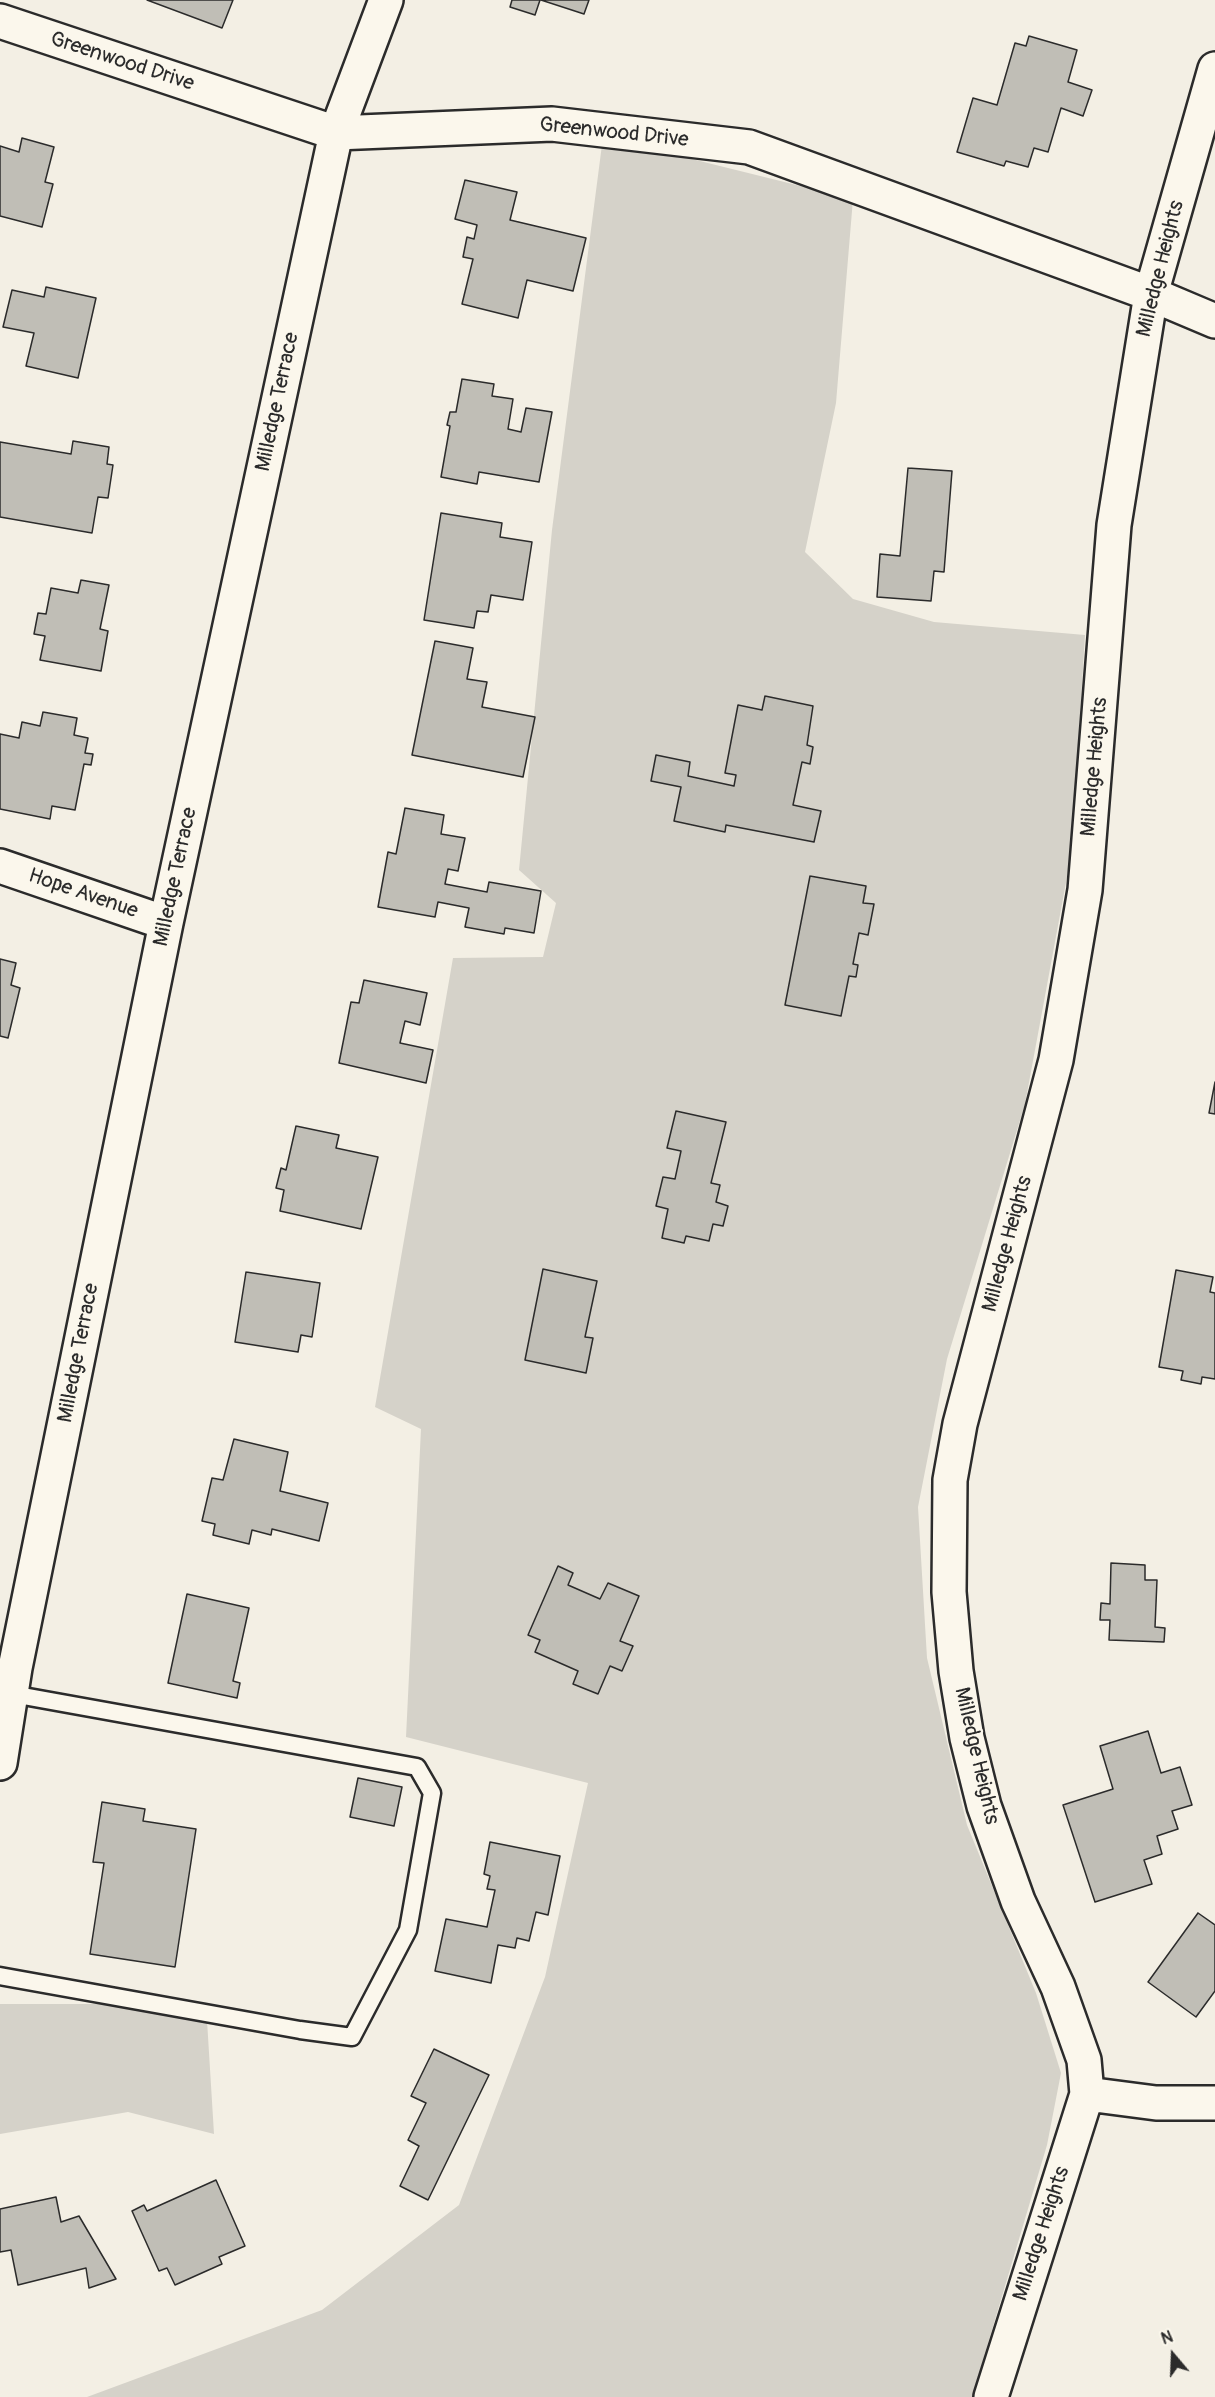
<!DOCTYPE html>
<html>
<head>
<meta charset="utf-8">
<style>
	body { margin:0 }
	#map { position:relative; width:1215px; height:2397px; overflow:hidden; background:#f3efe4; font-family:Pangolin,sans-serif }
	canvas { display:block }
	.north { position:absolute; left:1143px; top:2325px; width:60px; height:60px; -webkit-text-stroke:4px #fbf7ec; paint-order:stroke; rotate:341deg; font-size:16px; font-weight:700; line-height:24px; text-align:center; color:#2b2b2b }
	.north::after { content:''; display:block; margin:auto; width:21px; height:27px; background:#2b2b2b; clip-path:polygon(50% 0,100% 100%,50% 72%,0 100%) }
</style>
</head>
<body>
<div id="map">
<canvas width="1215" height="2397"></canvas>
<div class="north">N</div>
</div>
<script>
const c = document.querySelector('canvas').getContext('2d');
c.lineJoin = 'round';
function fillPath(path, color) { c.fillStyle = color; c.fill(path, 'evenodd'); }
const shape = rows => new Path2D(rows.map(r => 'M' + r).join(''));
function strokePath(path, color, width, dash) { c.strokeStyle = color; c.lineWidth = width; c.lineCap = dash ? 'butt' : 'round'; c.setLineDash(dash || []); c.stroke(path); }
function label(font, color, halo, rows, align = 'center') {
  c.font = font + ' Pangolin,sans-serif'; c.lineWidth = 4.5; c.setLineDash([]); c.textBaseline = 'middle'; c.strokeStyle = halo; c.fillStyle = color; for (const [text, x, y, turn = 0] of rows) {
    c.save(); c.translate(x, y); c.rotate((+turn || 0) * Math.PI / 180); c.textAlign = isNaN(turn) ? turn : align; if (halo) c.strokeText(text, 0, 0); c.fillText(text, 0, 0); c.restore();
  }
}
fillPath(shape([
	[603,137,853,199,836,403,805,552,853,599,934,622,1085,635,1072,850,1025,1104,947,1359,918,1507,927,1658,967,1825,1036,1993,1061,2073,1047,2145,972,2397,87,2397,322,2310,459,2205,545,1977,588,1783,406,1737,421,1429,375,1407,453,958,543,957,556,903,519,870,552,530],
	[0,2004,206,2004,214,2134,128,2112,0,2134]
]), '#d5d2c9');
const building = shape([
	[147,0,233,0,222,28,147,0],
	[512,0,540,0,535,15,510,7,512,0],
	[541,0,589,0,584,14,541,0],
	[1029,36,1077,50,1068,82,1092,90,1083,116,1061,108,1048,152,1034,148,1028,167,1006,161,1004,166,957,152,973,98,997,105,1015,43,1026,46,1029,36],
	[22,138,54,147,45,182,53,184,42,227,0,216,0,146,19,152,22,138],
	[465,180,517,192,510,220,586,238,573,291,527,280,518,318,462,304,473,259,463,257,467,237,474,239,477,225,455,219,465,180],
	[46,287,96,298,78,378,26,366,34,333,3,327,12,290,44,297,46,287],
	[462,379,494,384,492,396,513,399,508,429,521,432,526,408,552,412,539,482,479,472,477,484,441,477,450,426,447,425,450,412,456,412,462,379],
	[73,441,109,447,107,464,113,465,108,498,98,497,92,533,0,517,0,442,71,454,73,441],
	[908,468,952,471,944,572,934,571,931,601,877,597,880,554,900,556,908,468],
	[441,513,502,523,500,537,532,542,523,600,491,595,488,612,477,611,474,628,424,620,441,513],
	[81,580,109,585,100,629,108,631,101,671,40,660,45,636,34,634,38,613,46,614,51,588,78,593,81,580],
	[435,641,473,648,467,679,487,682,482,707,535,717,523,777,412,755,435,641],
	[765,696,813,706,807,745,813,747,810,764,802,762,793,805,821,811,814,842,726,825,725,832,674,821,681,787,651,781,656,755,690,762,688,776,734,786,736,775,725,773,738,705,762,710,765,696],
	[43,712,77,718,74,735,88,738,85,753,93,754,91,765,84,764,75,810,52,806,50,819,0,809,0,734,19,738,22,722,40,726,43,712],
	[405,808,444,815,441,834,465,838,458,871,448,869,445,884,487,892,489,882,541,891,534,933,505,928,504,934,465,927,469,908,438,902,435,917,378,907,388,852,396,854,405,808],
	[810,876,866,886,863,903,874,904,868,935,859,933,853,964,858,965,856,977,849,976,841,1016,785,1005,810,876],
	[0,959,16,963,11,985,20,988,8,1038,0,1036,0,959],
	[364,980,427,993,420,1025,405,1021,400,1043,433,1050,426,1083,339,1063,351,1002,359,1003,364,980],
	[1215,1082,1215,1114,1209,1113,1215,1082],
	[676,1111,726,1122,711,1183,720,1185,716,1202,728,1206,723,1226,713,1224,709,1241,686,1236,684,1243,662,1238,668,1209,656,1206,663,1177,675,1179,681,1151,667,1148,676,1111],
	[296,1126,339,1135,336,1148,378,1157,361,1229,280,1211,284,1190,276,1188,281,1168,286,1170,296,1126],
	[543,1269,597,1281,585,1337,593,1338,586,1373,525,1360,543,1269],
	[1176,1270,1213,1277,1210,1292,1215,1293,1215,1379,1202,1377,1201,1384,1181,1380,1183,1371,1159,1367,1176,1270],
	[246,1272,320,1283,312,1337,301,1335,298,1352,235,1342,246,1272],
	[234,1439,288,1452,280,1491,328,1503,319,1541,272,1529,271,1535,252,1530,249,1544,213,1535,215,1524,202,1521,212,1478,223,1480,234,1439],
	[1111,1563,1145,1565,1145,1580,1157,1580,1155,1627,1165,1628,1164,1642,1109,1640,1110,1620,1100,1620,1101,1603,1110,1604,1111,1563],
	[558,1566,573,1573,568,1585,600,1599,608,1583,639,1596,620,1641,633,1646,622,1671,610,1666,598,1694,573,1684,578,1671,535,1652,540,1640,528,1635,558,1566],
	[187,1594,249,1608,233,1681,240,1683,237,1698,168,1683,187,1594],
	[1148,1731,1161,1773,1180,1767,1192,1805,1172,1811,1178,1829,1157,1836,1162,1854,1144,1860,1152,1884,1095,1902,1063,1805,1113,1789,1100,1746,1148,1731],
	[358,1778,402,1787,394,1826,350,1817,358,1778],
	[102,1802,145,1809,143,1821,196,1829,175,1967,90,1954,104,1863,93,1862,102,1802],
	[490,1842,560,1856,548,1915,536,1912,529,1941,517,1938,515,1948,498,1945,491,1983,435,1971,446,1919,487,1927,495,1890,487,1889,490,1876,484,1874,490,1842],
	[1198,1913,1215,1925,1215,1991,1196,2017,1148,1982,1198,1913],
	[434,2049,489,2075,428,2200,400,2186,419,2146,408,2140,426,2103,411,2096,434,2049],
	[216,2180,245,2246,219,2257,222,2264,175,2285,167,2268,159,2271,132,2211,144,2205,147,2211,216,2180],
	[56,2197,61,2222,79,2216,116,2279,89,2288,86,2268,18,2285,11,2250,0,2252,0,2209,56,2197]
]);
fillPath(building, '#c0beb6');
strokePath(building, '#2b2b2b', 1.5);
const service = shape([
	[0,1976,300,2030,352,2037,408,1930,432,1793,417,1767,12,1694]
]);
const minor = shape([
	[0,21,336,133,552,124,749,147,1151,294,1215,321],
	[0,866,166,923],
	[0,1763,15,1668,166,923,336,133,386,0],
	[1087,2094,1156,2103,1215,2103],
	[991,2397,1087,2094,1084,2060,1058,1987,1018,1901,984,1806,967,1738,956,1671,949,1592,950,1480,960,1424,1056,1060,1085,890,1114,525,1151,294,1215,69]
]);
strokePath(service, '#2b2b2b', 21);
strokePath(minor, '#2b2b2b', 38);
strokePath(service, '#fbf7ec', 16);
strokePath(minor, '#fbf7ec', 33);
label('21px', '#2b2b2b', '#fbf7ec', [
	["Greenwood Drive",122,62,18],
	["Greenwood Drive",614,133,6],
	["Milledge Heights",1161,269,-76],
	["Milledge Terrace",278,402,-78],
	["Milledge Heights",1095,767,-85],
	["Milledge Terrace",176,877,-78],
	["Hope Avenue",83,894,19],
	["Milledge Heights",1008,1244,-75],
	["Milledge Terrace",79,1353,-79],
	["Milledge Heights",976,1756,77],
	["Milledge Heights",1042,2234,-72]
]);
</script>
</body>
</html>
